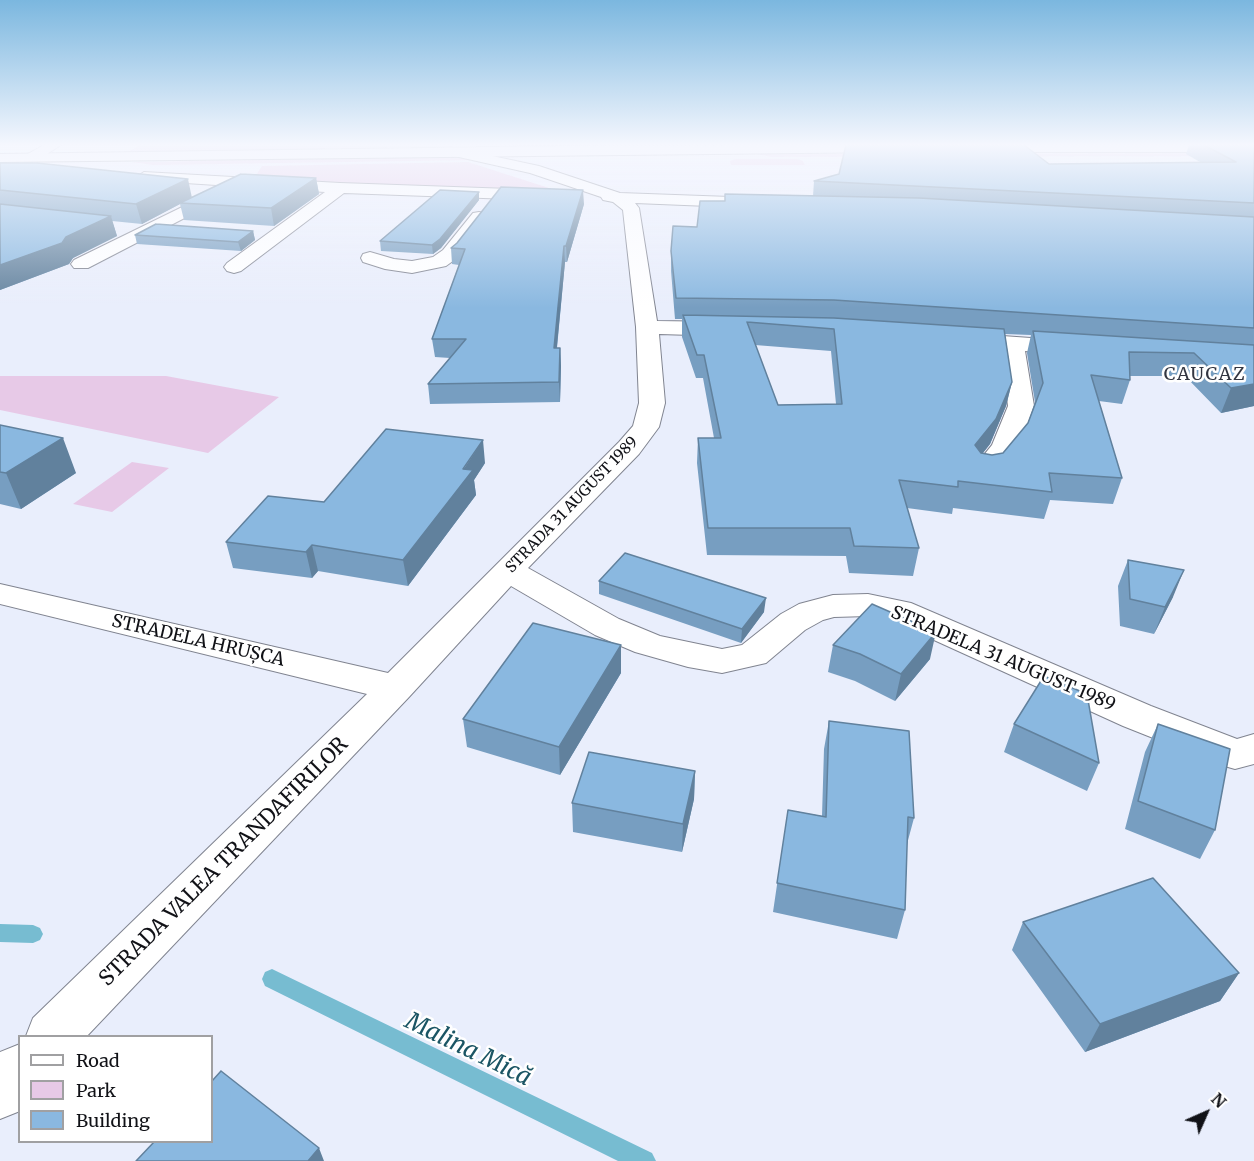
<!DOCTYPE html>
<html>
<head>
<meta charset="utf-8">
<style>
	body { margin:0 }
	#map { position:relative; width:1254px; height:1161px; overflow:hidden; background:#e9eefc; font-family:Merriweather,serif }
	canvas { display:block }
	.legend { position:absolute; left:18px; top:1035px; width:195px; height:108px; box-sizing:border-box; background:#fff; border:2px solid #a0a0a2; margin:0; padding:8px 10px; list-style:none; font-size:18px; color:#111217 }
	.legend li { display:flex; align-items:center; gap:12px; height:30px }
	.legend b { width:30px; border:2px solid #a0a0a2 }
	.north { position:absolute; left:1176px; top:1083px; width:60px; height:60px; -webkit-text-stroke:4px #fff; paint-order:stroke; rotate:45deg; font-size:16px; font-weight:700; line-height:24px; text-align:center; color:#111217 }
	.north::after { content:''; display:block; margin:auto; width:21px; height:27px; background:#111217; clip-path:polygon(50% 0,100% 100%,50% 72%,0 100%) }
</style>
</head>
<body>
<div id="map">
<canvas width="1254" height="1161"></canvas>
<ul class="legend">
<li><b style="height:8px;background:#fff"></b>Road</li>
<li><b style="height:16px;background:#e7c9e7"></b>Park</li>
<li><b style="height:16px;background:#8ab8e0"></b>Building</li>
</ul>
<div class="north">N</div>
</div>
<script>
const c = document.querySelector('canvas').getContext('2d');
c.lineJoin = 'round';
function fillPath(path, color) { c.fillStyle = color; c.fill(path, 'evenodd'); }
const shape = rows => new Path2D(rows.map(r => 'M' + r).join(''));
function strokePath(path, color, width, dash) { c.strokeStyle = color; c.lineWidth = width; c.lineCap = dash ? 'butt' : 'round'; c.setLineDash(dash || []); c.stroke(path); }
function label(font, color, halo, rows, align = 'center') {
  c.font = font + ' Merriweather,serif'; c.lineWidth = 5; c.setLineDash([]); c.textBaseline = 'middle'; c.strokeStyle = halo; c.fillStyle = color; for (const [text, x, y, turn = 0] of rows) {
    c.save(); c.translate(x, y); c.rotate((+turn || 0) * Math.PI / 180); c.textAlign = isNaN(turn) ? turn : align; if (halo) c.strokeText(text, 0, 0); c.fillText(text, 0, 0); c.restore();
  }
}
fillPath(shape([
	[140,145,557,145,128,152],
	[1254,153,1254,156,771,157,757,154],
	[452,157,476,160,153,165,131,162],
	[736,159,797,159,803,161,805,165,731,165,730,161],
	[468,162,549,188,543,190,251,183,262,166],
	[0,376,166,376,279,397,208,453,0,410],
	[132,462,169,468,112,512,73,504]
]), '#e7c9e7');
fillPath(shape([
	[0,924,33,925,40,928,43,934,40,940,33,943,0,942,0,924],
	[272,969,652,1153,656,1161,618,1161,265,986,262,979,265,972,272,969]
]), '#77bcd1');
const street = shape([
	[455,148,539,166,620,193,758,198,766,203,758,208,635,203,639,208,657,321,726,322,734,324,737,329,734,334,726,336,659,334,665,403,659,427,639,454,528,568,619,619,660,636,722,649,742,645,781,614,799,604,833,595,868,594,911,603,1151,706,1237,739,1254,734,1254,764,1235,769,1221,765,1123,726,890,620,868,616,834,617,823,620,805,630,766,663,722,673,688,667,635,652,595,635,511,586,409,697,87,1036,26,1036,33,1018,367,694,0,604,0,584,388,673,619,442,633,426,639,403,636,327,623,210,613,202,603,200,601,197,530,173,450,155,448,152,455,148],
	[144,172,340,183,539,190,547,195,539,200,344,193,241,271,234,273,227,271,224,267,227,263,325,192,139,180,136,177,144,172],
	[221,188,229,193,227,196,88,268,74,268,71,264,74,260,221,188],
	[479,212,485,213,488,217,457,258,446,266,412,273,385,269,363,262,361,258,363,254,370,252,394,259,412,261,433,257,443,250,473,213,479,212],
	[960,333,1073,341,1081,343,1084,348,1081,353,1073,355,1025,351,1034,406,1019,447,995,477,985,479,975,477,971,471,992,445,1008,406,1001,350,952,345,949,340,952,335,960,333],
	[20,1044,20,1111,0,1119,0,1052,20,1044]
]);
const secondary = shape([
	[44,145,61,145,36,161,26,161,24,158,26,155,44,145]
]);
const highway = shape([
	[894,145,896,148,894,151,889,152,0,162,0,154,566,146,894,145],
	[978,145,1254,145,1254,152,983,152,978,151,976,148,978,145]
]);
strokePath(street, '#808490', 2);
strokePath(secondary, '#808490', 2);
strokePath(highway, '#808490', 2);
fillPath(street, '#fff');
fillPath(secondary, '#fff');
fillPath(highway, '#fff');
fillPath(shape([
	[1189,145,1254,145,1254,406,1221,413,1185,376,1130,376,1130,380,1122,404,1099,401,1122,478,1113,504,1050,500,1044,519,953,508,952,514,907,508,919,548,913,576,849,573,846,556,707,555,697,463,698,438,714,438,703,378,696,378,682,337,682,319,675,319,671,271,671,251,725,201,813,196,814,181,1049,164,1200,162,1186,154],
	[1005,334,1031,335,1027,353,1035,402,1028,423,1003,453,992,455,982,454,990,444,1006,406,1012,382],
	[755,345,831,351,836,404,778,405],
	[0,163,192,197,316,178,319,194,274,226,184,220,180,204,142,224,112,221,117,236,73,258,69,264,0,290],
	[479,192,479,200,441,248,433,254,381,251,380,241],
	[584,204,567,262,565,262,557,348,560,348,561,366,560,402,430,404,428,384,450,358,435,357,432,339,459,265,452,264,451,248],
	[253,231,255,240,241,251,137,244,135,235],
	[0,425,76,473,21,509,0,504],
	[485,463,474,480,476,495,408,586,318,571,312,578,233,568,226,542,324,502],
	[1128,560,1173,597,1154,634,1120,626,1118,586],
	[599,581,764,612,741,643,599,594],
	[621,645,621,673,560,775,467,747,463,719],
	[833,645,930,659,895,701,855,681,828,672],
	[829,721,914,818,907,844,905,910,897,939,773,912,788,810,822,816,824,749],
	[1014,724,1099,763,1087,791,1004,752],
	[1158,724,1215,830,1200,859,1125,829,1145,752],
	[695,771,694,799,682,852,573,832,572,803],
	[1023,922,1239,973,1220,1001,1085,1052,1012,950]
]), '#779ec1');
fillPath(shape([
	[316,178,319,194,274,226,271,208],
	[188,179,192,198,180,203,180,204,142,224,136,204],
	[583,190,584,204,567,262,566,246],
	[479,192,479,200,441,248,433,254,432,245],
	[111,216,117,236,73,258,69,264,0,290,0,265],
	[253,231,255,240,241,251,238,242],
	[564,246,565,262,555,366,554,348],
	[560,348,561,366,560,402,559,382],
	[1012,382,1006,406,990,444,969,471,975,445],
	[1254,384,1254,406,1221,413,1231,388],
	[63,438,76,473,21,509,6,473],
	[483,440,485,463,474,480,476,495,408,586,403,560],
	[312,545,318,571,312,578,306,552],
	[1184,570,1173,597,1154,634,1165,607],
	[766,598,764,612,741,643,742,629],
	[936,632,930,659,895,701,901,674],
	[621,645,621,673,560,775,559,747],
	[695,771,694,799,682,852,683,824],
	[1239,973,1220,1001,1085,1052,1100,1024],
	[319,1148,324,1161,308,1161]
]), '#61819d');
const building = shape([
	[846,145,1024,145,1049,164,1236,162,1204,145,1254,145,1254,203,814,181,839,174,846,145],
	[0,163,37,163,188,179,136,204,0,190,0,163],
	[241,174,316,178,271,208,180,203,241,174],
	[501,187,583,190,566,246,564,246,554,348,560,348,559,382,428,384,466,339,432,339,465,249,451,248,457,243,501,187],
	[440,190,479,192,440,239,432,245,380,241,440,190],
	[725,194,919,198,1254,217,1254,328,834,300,676,298,671,251,673,226,697,227,700,201,725,201,725,194],
	[0,204,111,216,66,237,62,243,0,265,0,204],
	[156,224,253,231,238,242,135,235,156,224],
	[683,315,834,318,1004,329,1012,382,996,419,975,445,981,453,992,455,1003,453,1028,423,1043,383,1033,331,1254,345,1254,384,1231,388,1194,353,1129,352,1130,380,1091,375,1122,478,1049,473,1052,492,958,481,958,487,899,480,919,548,854,546,850,528,708,528,698,438,721,438,704,355,697,355,683,315],
	[747,322,834,329,842,404,778,405,747,322],
	[0,425,63,438,6,473,0,472,0,425],
	[386,429,483,440,463,469,473,470,403,560,312,545,306,552,226,542,268,496,324,502,386,429],
	[625,553,766,598,742,629,599,581,625,553],
	[1128,560,1184,570,1165,607,1130,599,1128,560],
	[872,604,936,632,901,674,860,654,833,645,872,604],
	[533,623,621,645,559,747,463,719,533,623],
	[1044,676,1087,694,1099,763,1014,724,1044,676],
	[829,721,909,731,914,818,908,817,905,910,777,883,788,810,826,817,829,721],
	[1158,724,1230,749,1215,830,1138,801,1158,724],
	[589,752,695,771,683,824,572,803,589,752],
	[1153,878,1239,973,1100,1024,1023,922,1153,878],
	[221,1071,319,1148,308,1161,136,1161,154,1142,212,1142,212,1081,221,1071]
]);
fillPath(building, '#8ab8e0');
strokePath(building, '#61819d', 1.5);
const sky = c.createLinearGradient(0, 0, 0, 308);
sky.addColorStop(0, '#7bb7df');
sky.addColorStop(0.47, '#f5f7fe');
sky.addColorStop(1, '#f5f7fe00');
c.fillStyle = sky;
c.fillRect(0, 0, 1254, 308);
label('15px', '#111217', '#fff', [
	["STRADA 31 AUGUST 1989",572,505,-46]
]);
c.letterSpacing = '1.5px';
label('18px', '#333641', '#fff', [
	["CAUCAZ",1205,375]
]);
c.letterSpacing = '0px';
label('18px', '#111217', '#fff', [
	["STRADELA HRUȘCA",198,641,13],
	["STRADELA 31 AUGUST 1989",1003,659,23]
]);
label('21px', '#111217', '#fff', [
	["STRADA VALEA TRANDAFIRILOR",224,862,-45]
]);
label('italic 24px', '#1b5564', '#fff', [
	["Malina Mică",468,1050,26]
]);
</script>
</body>
</html>
